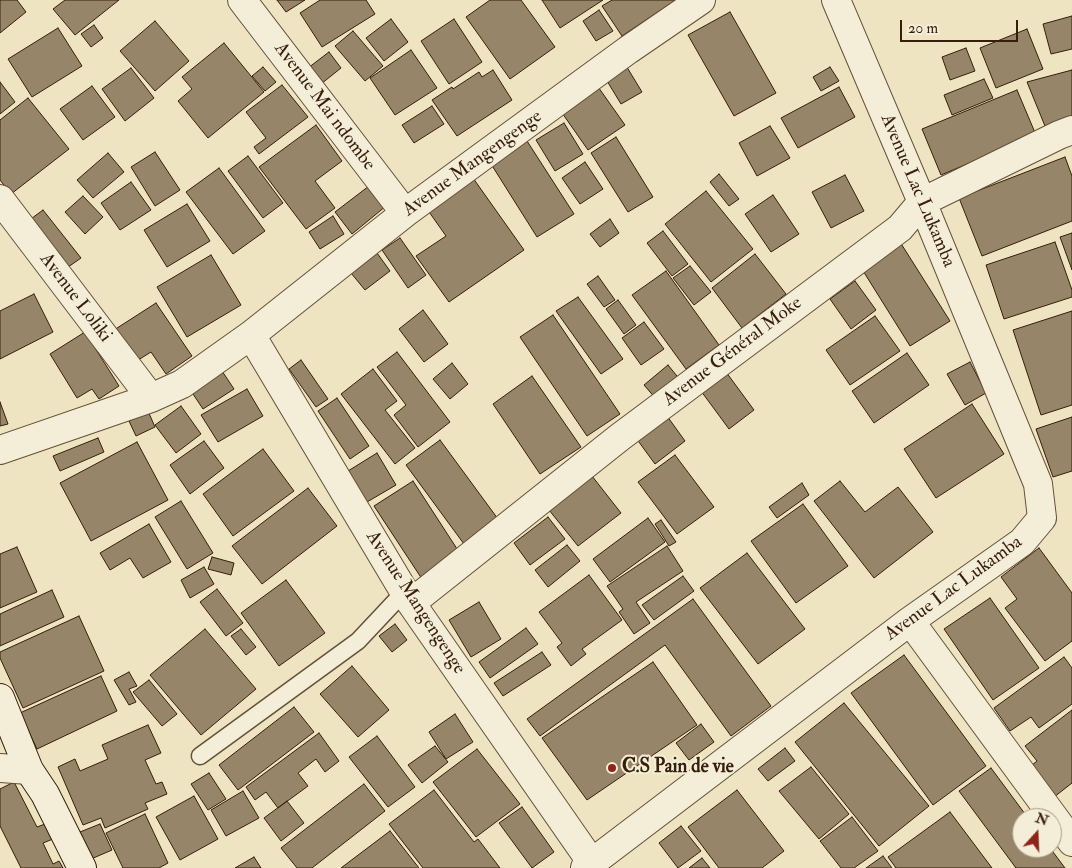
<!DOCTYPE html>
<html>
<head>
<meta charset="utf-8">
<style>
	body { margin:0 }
	#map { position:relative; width:1072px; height:868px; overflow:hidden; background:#eee4c1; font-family:"IM FELL Double Pica",serif }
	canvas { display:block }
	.north { position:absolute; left:1012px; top:808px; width:50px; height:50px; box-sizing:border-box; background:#f4edd7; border:1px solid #a89a85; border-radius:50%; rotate:20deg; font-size:14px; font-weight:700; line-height:20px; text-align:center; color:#361e0a }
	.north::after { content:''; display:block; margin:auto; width:18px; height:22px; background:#8f2418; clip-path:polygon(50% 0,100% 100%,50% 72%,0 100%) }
	.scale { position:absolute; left:900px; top:20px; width:118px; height:22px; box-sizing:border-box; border:2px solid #361e0a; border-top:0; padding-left:6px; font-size:15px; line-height:18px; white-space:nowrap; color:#361e0a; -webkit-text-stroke:4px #f4edd7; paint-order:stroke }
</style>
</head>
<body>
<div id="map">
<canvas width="1072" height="868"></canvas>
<div class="north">N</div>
<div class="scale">20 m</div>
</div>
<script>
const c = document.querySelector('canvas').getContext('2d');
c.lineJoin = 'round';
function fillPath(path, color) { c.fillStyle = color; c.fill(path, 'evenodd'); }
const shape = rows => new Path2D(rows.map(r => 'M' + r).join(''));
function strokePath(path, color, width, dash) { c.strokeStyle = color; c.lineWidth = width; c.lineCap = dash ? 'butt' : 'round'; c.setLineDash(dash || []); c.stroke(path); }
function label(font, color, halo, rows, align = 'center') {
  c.font = font + ' "IM FELL Double Pica",serif'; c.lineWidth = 4; c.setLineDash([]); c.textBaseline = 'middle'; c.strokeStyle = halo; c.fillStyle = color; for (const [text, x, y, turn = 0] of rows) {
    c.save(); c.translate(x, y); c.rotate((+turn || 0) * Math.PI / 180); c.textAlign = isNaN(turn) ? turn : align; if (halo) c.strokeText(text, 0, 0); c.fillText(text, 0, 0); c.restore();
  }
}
const building = shape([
	[0,0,17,0,26,12,0,33,0,0],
	[65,0,119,0,75,35,53,9,65,0],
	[277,0,305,0,286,12,277,0],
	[320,0,366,0,375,14,322,47,300,13,320,0],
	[490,0,521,0,555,47,510,79,466,17,490,0],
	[542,0,603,0,560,28,542,0],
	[612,0,676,0,622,36,602,6,612,0],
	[599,10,613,31,596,41,583,21,599,10],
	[730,12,776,93,734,116,688,35,730,12],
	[1072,16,1072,49,1051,54,1043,24,1072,16],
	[391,19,408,42,384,61,366,38,391,19],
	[454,19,482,62,449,84,421,41,454,19],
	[155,21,189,61,155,91,120,51,155,21],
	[94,25,103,38,91,47,81,34,94,25],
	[58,28,82,66,32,97,8,59,58,28],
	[1027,29,1043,69,996,88,980,48,1027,29],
	[353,31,383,66,365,81,335,46,353,31],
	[224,43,264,92,208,138,178,101,192,89,182,77,224,43],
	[966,48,975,71,950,80,942,57,966,48],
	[411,50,437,88,395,115,370,78,411,50],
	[329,52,341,68,321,84,308,68,329,52],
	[625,64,642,92,621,104,604,76,625,64],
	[263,67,276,82,265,91,252,76,263,67],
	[830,67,839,81,821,91,813,77,830,67],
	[131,68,154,98,125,121,102,89,131,68],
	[493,70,512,100,457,136,432,100,452,87,453,89,479,72,482,77,493,70],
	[1072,70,1072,116,1045,126,1027,82,1072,70],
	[984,79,993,98,952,115,944,95,984,79],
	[0,82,15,102,0,114,0,82],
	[596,84,625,125,588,150,560,110,596,84],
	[282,85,308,117,259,154,254,147,266,138,246,112,282,85],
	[92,86,115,117,83,140,60,109,92,86],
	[839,87,855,117,798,148,781,118,839,87],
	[1017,90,1036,135,941,175,922,129,1017,90],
	[28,98,69,149,11,194,0,180,0,120,28,98],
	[432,106,444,124,414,143,402,125,432,106],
	[564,123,583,154,555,171,536,140,564,123],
	[316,125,342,161,315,181,335,208,306,229,259,167,316,125],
	[770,126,790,158,757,176,739,143,770,126],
	[616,137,653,197,628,212,591,153,616,137],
	[527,141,574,214,537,237,491,164,527,141],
	[155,152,180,190,155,206,131,167,155,152],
	[108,153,124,172,93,198,77,180,108,153],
	[248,156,283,203,263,218,228,171,248,156],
	[1065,157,1072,176,1072,221,982,256,959,198,1065,157],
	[585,162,603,189,580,204,562,178,585,162],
	[219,168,265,231,233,254,186,192,219,168],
	[719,174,739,199,729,206,710,182,719,174],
	[845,175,864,211,831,228,812,192,845,175],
	[473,178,524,250,449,302,416,256,446,236,427,209,473,178],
	[131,182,151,210,120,230,101,203,131,182],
	[369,186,386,206,352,234,335,212,369,186],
	[706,191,753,249,711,282,665,224,706,191],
	[773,195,799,234,771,252,745,214,773,195],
	[83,196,103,217,85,234,65,212,83,196],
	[187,204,210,241,167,267,144,230,187,204],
	[43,210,81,258,61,272,24,224,43,210],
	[333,216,344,234,320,249,309,232,333,216],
	[610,219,619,233,600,247,590,234,610,219],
	[663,231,688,264,672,276,647,243,663,231],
	[1072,233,1072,270,1060,237,1072,233],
	[400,238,426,275,408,288,382,250,400,238],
	[900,242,950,321,910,346,860,266,900,242],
	[1055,242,1072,290,1072,297,1004,319,986,265,1055,242],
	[377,253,390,271,365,290,351,273,377,253],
	[755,254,786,294,742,328,712,288,755,254],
	[211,255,241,305,187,337,157,287,211,255],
	[690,266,711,292,694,305,673,278,690,266],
	[666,271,719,345,686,369,632,295,666,271],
	[598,276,615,300,604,307,587,284,598,276],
	[855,281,876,310,851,329,830,299,855,281],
	[34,294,53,332,0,359,0,311,34,294],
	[578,297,623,359,601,374,556,311,578,297],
	[618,300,636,325,624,334,606,309,618,300],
	[156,303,192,356,166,374,151,352,135,362,114,330,156,303],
	[423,310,448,344,424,362,399,329,423,310],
	[1072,311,1072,405,1041,415,1013,330,1072,311],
	[553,315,620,414,587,436,520,337,553,315],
	[875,316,900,351,850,385,826,350,875,316],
	[644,322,664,349,641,365,622,338,644,322],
	[85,332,119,386,99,399,92,389,77,398,50,354,85,332],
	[397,352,450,422,418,447,394,415,406,405,377,367,397,352],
	[907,353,929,385,874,423,852,391,907,353],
	[301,360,328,399,316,407,289,369,301,360],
	[970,362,986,393,965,405,947,374,970,362],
	[452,363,468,384,450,399,433,379,452,363],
	[668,365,681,381,657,400,644,385,668,365],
	[373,369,397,401,385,410,415,448,395,464,341,394,373,369],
	[222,371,234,389,203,409,191,391,222,371],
	[726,372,754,410,729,429,701,391,726,372],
	[532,376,581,447,540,474,493,404,532,376],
	[247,389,263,416,218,442,201,415,247,389],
	[337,398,369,446,350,459,318,411,337,398],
	[0,402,8,424,0,426,0,402],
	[972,404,1004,454,936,498,904,449,972,404],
	[181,406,201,434,176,453,155,425,181,406],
	[148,411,155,427,136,436,129,421,148,411],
	[667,416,685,441,655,464,636,438,667,416],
	[1072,417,1072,471,1053,477,1036,429,1072,417],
	[98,438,104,452,60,471,53,456,98,438],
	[440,440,498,519,464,544,406,465,440,440],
	[204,441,224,468,190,494,170,465,204,441],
	[137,442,168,500,91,541,60,483,137,442],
	[263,449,294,491,233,536,203,494,263,449],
	[377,453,396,485,367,502,348,471,377,453],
	[675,455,714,507,677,534,638,482,675,455],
	[592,476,621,513,578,546,549,510,592,476],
	[413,481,461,555,422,579,374,506,413,481],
	[840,481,865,512,898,487,933,532,874,578,814,501,840,481],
	[802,483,809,495,777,518,769,507,802,483],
	[308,488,337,526,262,584,232,546,308,488],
	[181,501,213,553,187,569,155,517,181,501],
	[803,504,848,566,796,603,751,541,803,504],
	[548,517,565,539,530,565,514,543,548,517],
	[648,518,665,542,610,582,593,559,648,518],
	[661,520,676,542,669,546,655,524,661,520],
	[149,524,171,562,143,578,130,558,110,570,100,553,149,524],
	[567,545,580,561,548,587,535,570,567,545],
	[667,546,683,571,636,602,650,623,634,634,619,612,623,609,607,586,667,546],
	[17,547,37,592,0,608,0,554,17,547],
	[1039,548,1072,593,1072,641,1045,661,1005,608,1017,599,1001,577,1039,548],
	[747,553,805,629,758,664,700,588,747,553],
	[212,557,234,563,231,575,208,569,212,557],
	[204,567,214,584,190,598,181,580,204,567],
	[589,575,622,620,582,649,586,654,571,666,557,647,562,643,539,612,589,575],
	[683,576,694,591,654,620,642,605,683,576],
	[286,580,325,633,279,666,241,613,286,580],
	[217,589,243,623,226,636,200,602,217,589],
	[52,590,64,617,0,646,0,614,52,590],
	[990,598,1039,668,993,700,944,629,990,598],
	[693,599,771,706,731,736,665,645,540,736,527,719,693,599],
	[479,602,501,639,471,657,449,620,479,602],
	[79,616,104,671,23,708,0,658,0,652,79,616],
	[395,624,407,640,392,652,379,636,395,624],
	[526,628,538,644,490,678,479,662,526,628],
	[205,629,256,689,201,735,150,675,205,629],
	[241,629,256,647,246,655,231,636,241,629],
	[542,652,551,665,503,696,494,683,542,652],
	[904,655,986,766,933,805,851,693,904,655],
	[1064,657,1072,668,1072,704,1039,728,1031,717,1010,731,994,708,1064,657],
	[653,662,697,725,587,800,542,738,653,662],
	[352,666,389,710,358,737,320,694,352,666],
	[129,672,137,686,129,689,136,702,129,705,114,680,129,672],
	[101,676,117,711,37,749,20,713,101,676],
	[149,680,177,714,162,726,133,692,149,680],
	[844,703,929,806,879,846,795,742,844,703],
	[294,707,314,732,238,790,219,765,294,707],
	[1072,710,1072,783,1049,801,1026,770,1037,761,1025,746,1072,710],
	[455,714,473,742,446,759,429,732,455,714],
	[701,724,714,742,689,760,676,743,701,724],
	[148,725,161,753,145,760,156,784,162,782,167,794,145,803,148,809,105,828,101,818,83,825,58,767,75,759,80,771,108,759,102,745,148,725],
	[319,733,339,761,325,772,316,759,298,773,308,786,278,808,266,792,255,800,246,787,319,733],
	[377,736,415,787,388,807,349,757,377,736],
	[435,746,448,762,422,783,408,765,435,746],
	[785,748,795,761,768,781,758,769,785,748],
	[477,749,520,804,476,837,433,782,477,749],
	[811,767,849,814,819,839,779,791,811,767],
	[991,768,1028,818,1022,818,1022,848,1050,848,1065,868,1016,868,959,791,991,768],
	[209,773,226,799,208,810,191,784,209,773],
	[14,782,37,827,45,824,53,839,43,843,53,864,59,861,63,868,21,868,0,826,0,789,14,782],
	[364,784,385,811,312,868,297,868,281,848,364,784],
	[434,790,474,842,478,839,500,868,423,868,389,824,434,790],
	[737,790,784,851,762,868,719,868,688,827,737,790],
	[243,791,259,818,226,836,211,810,243,791],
	[194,796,218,839,180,860,156,817,194,796],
	[287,801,304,823,281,841,264,818,287,801],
	[522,807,554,852,532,868,499,823,522,807],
	[950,812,992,868,896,868,888,857,950,812],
	[145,814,168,863,159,868,123,868,106,833,145,814],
	[852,817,878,851,854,868,841,868,820,841,852,817],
	[100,824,112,850,91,859,80,832,100,824],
	[681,826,701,851,678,868,659,843,681,826],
	[390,831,419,868,341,868,390,831],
	[883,856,892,868,866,868,883,856],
	[254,857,261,868,235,868,254,857],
	[702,858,710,868,689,868,702,858]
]);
fillPath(building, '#968569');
strokePath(building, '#361e0a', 1);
const lane = shape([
	[200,756,358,641,404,592]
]);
const street = shape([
	[242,0,405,213],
	[0,199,151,398],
	[251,335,411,603,592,863],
	[0,450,151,398,182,384,251,335,405,213,628,50,701,0],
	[411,603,620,437,900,228,922,202,1059,135,1072,130],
	[910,621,1072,842],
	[0,768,29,770],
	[585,868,910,621,1022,542,1042,518,1038,484,922,202,836,0]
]);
const secondary = shape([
	[0,698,29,770,45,794,82,868]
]);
strokePath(lane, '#645038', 19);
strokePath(street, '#645038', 30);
strokePath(secondary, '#361e0a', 30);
strokePath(lane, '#f4edd7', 16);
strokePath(street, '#f4edd7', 28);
strokePath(secondary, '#f4edd7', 28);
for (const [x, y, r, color] of [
	[612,768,5,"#8f2418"]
]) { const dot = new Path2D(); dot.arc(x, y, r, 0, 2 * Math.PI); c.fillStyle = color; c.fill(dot); strokePath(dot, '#f4edd7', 2); }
label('19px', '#361e0a', '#f4edd7', [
	["Avenue Mai ndombe",324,107,53],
	["Avenue Mangengenge",473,164,-36],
	["Avenue Lac Lukamba",917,191,67],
	["Avenue Loliki",75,298,53],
	["Avenue Général Moke",733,352,-37],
	["Avenue Lac Lukamba",954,589,-36],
	["Avenue Mangengenge",415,603,57]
]);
label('bold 19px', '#361e0a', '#f4edd7', [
	["C.S Pain de vie",622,768]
], 'left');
</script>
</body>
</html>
